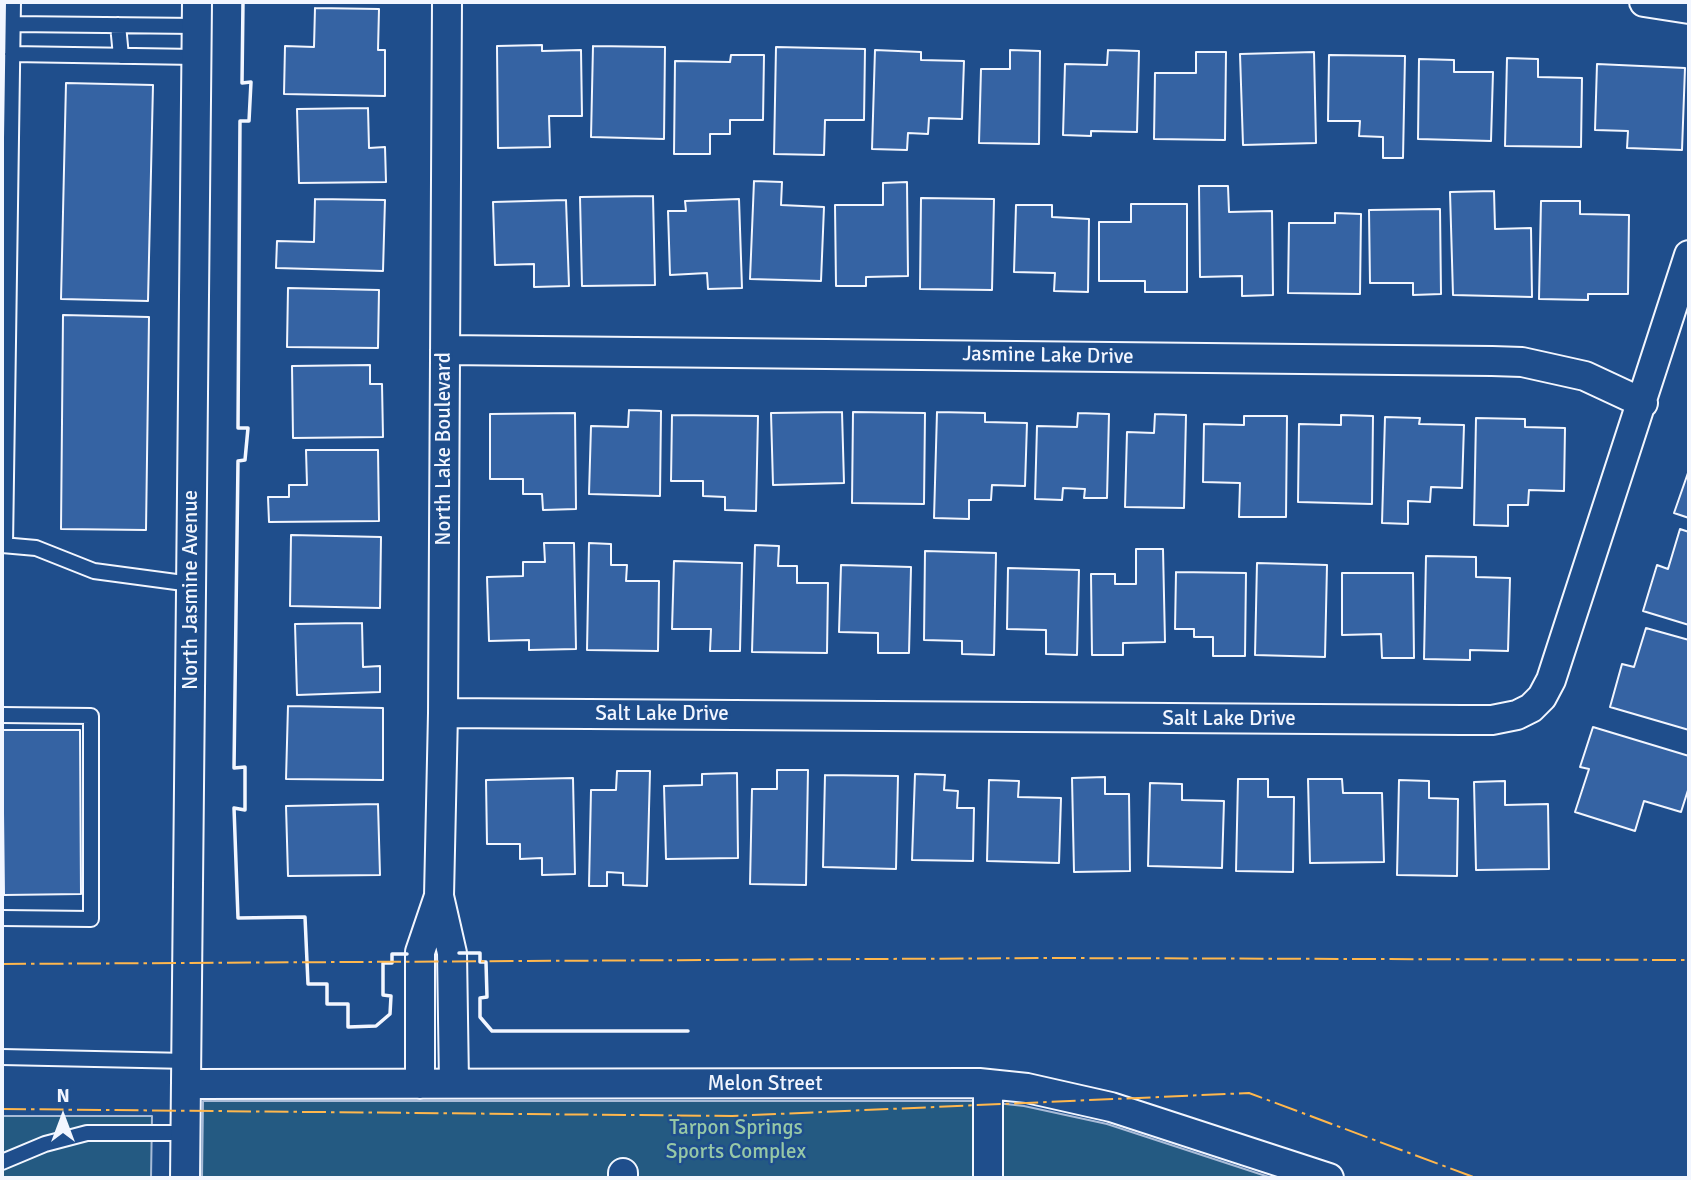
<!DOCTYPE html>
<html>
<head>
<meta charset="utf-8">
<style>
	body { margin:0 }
	#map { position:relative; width:1691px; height:1180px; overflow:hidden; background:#1f4e8c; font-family:Signika,sans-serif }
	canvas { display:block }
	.frame { position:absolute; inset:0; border:4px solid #f2f6ff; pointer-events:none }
	.north { position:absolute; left:28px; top:1082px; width:70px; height:70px; -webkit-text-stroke:5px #1f4e8c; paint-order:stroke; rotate:0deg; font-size:19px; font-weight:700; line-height:28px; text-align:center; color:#f2f6ff }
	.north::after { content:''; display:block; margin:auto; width:24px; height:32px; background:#f2f6ff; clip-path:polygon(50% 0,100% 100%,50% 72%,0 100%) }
</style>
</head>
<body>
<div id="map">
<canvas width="1691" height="1180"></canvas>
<div class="frame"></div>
<div class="north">N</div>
</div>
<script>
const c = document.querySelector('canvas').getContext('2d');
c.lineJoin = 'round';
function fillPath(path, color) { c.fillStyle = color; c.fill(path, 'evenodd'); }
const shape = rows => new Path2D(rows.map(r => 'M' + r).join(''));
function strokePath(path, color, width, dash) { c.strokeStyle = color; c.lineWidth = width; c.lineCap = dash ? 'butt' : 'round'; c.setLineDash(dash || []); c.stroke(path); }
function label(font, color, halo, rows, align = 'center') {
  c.font = font + ' Signika,sans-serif'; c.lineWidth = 5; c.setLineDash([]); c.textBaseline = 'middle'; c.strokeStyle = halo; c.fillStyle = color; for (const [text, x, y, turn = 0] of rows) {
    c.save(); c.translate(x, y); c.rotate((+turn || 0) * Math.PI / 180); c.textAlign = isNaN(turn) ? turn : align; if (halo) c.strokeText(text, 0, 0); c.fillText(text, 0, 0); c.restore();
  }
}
const green = shape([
	[203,1101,978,1101,1024,1106,1107,1124,1272,1178,202,1178,203,1101],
	[2,1116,152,1116,151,1178,2,1178,2,1116]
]);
fillPath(green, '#245a82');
strokePath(green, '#a8bbd7', 2);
const building = shape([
	[315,8,379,9,378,50,385,50,385,96,284,94,285,46,314,47,315,8],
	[542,45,542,51,581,50,582,116,549,116,550,147,498,148,497,46,542,45],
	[593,46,665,47,664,139,591,137,593,46],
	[776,47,865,49,864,120,825,120,824,155,774,154,776,47],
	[875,50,921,52,921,60,964,61,962,119,929,118,928,134,908,133,907,150,872,149,875,50],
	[1010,50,1040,51,1039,144,979,143,981,69,1010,69,1010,50],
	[1108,50,1139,51,1137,132,1091,131,1091,136,1063,135,1065,64,1107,65,1108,50],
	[1196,52,1226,52,1225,140,1154,139,1155,73,1196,73,1196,52],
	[1314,52,1316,143,1243,145,1240,54,1314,52],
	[731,55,764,55,763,120,730,120,730,134,710,134,710,154,674,154,675,61,730,62,731,55],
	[1329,55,1405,56,1403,158,1383,158,1383,137,1359,136,1360,121,1328,121,1329,55],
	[1507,58,1538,59,1538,77,1582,78,1581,147,1505,146,1507,58],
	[1419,59,1454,60,1454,72,1493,72,1491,141,1418,139,1419,59],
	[1597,64,1685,68,1682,150,1627,148,1628,131,1595,130,1597,64],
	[66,83,153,85,148,301,61,299,66,83],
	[368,108,369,148,385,147,386,182,299,183,297,109,368,108],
	[754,181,782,182,781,205,824,207,821,281,750,279,754,181],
	[907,182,908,276,866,277,866,286,836,286,835,205,883,205,883,183,907,182],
	[1199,186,1228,186,1229,212,1272,211,1273,295,1242,296,1242,276,1200,277,1199,186],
	[1494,191,1495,229,1531,228,1532,297,1453,295,1450,192,1494,191],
	[653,196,655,285,582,286,580,197,653,196],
	[921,198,994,199,992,290,920,289,921,198],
	[315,199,385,200,383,271,276,268,277,241,314,242,315,199],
	[739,199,742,288,708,289,707,273,670,275,668,211,686,211,685,201,739,199],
	[566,200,569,286,534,287,534,264,495,265,493,202,566,200],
	[1541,201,1580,201,1580,214,1629,215,1628,294,1588,294,1588,300,1539,299,1541,201],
	[1131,204,1187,204,1187,292,1145,292,1145,281,1099,281,1099,222,1131,222,1131,204],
	[1016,205,1052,205,1052,217,1089,219,1088,292,1054,291,1055,273,1014,272,1016,205],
	[1440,209,1441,294,1413,295,1413,283,1370,283,1369,210,1440,209],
	[1335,213,1361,214,1360,294,1288,293,1289,223,1335,223,1335,213],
	[288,288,379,290,378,348,287,347,288,288],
	[63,315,149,317,146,530,61,529,63,315],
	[370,365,370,384,382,384,383,437,293,438,292,366,370,365],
	[629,410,661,411,660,496,589,494,591,426,628,427,629,410],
	[842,412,844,483,773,485,771,413,842,412],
	[853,412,925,413,924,504,852,503,853,412],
	[937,412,985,413,985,422,1027,423,1025,486,992,485,991,500,969,500,969,519,934,518,937,412],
	[575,413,576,509,543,510,542,494,523,494,523,479,490,479,490,414,575,413],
	[1078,413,1109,414,1107,498,1084,498,1085,489,1063,488,1062,500,1035,499,1037,426,1077,427,1078,413],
	[1155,414,1186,415,1184,508,1125,507,1127,432,1154,433,1155,414],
	[672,415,758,416,756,511,725,510,725,497,703,496,703,481,671,481,672,415],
	[1341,415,1373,416,1372,504,1298,502,1299,424,1341,425,1341,415],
	[1244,416,1287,416,1286,517,1239,517,1240,483,1203,482,1204,424,1244,425,1244,416],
	[1385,417,1420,418,1419,424,1464,425,1462,488,1431,487,1430,502,1408,501,1408,524,1382,523,1385,417],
	[1476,418,1525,419,1525,427,1565,428,1564,491,1529,490,1528,505,1508,505,1508,526,1474,525,1476,418],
	[306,450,378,450,379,521,269,522,268,497,289,497,289,485,307,485,306,450],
	[1689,470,1689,518,1674,513,1689,470],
	[1680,529,1689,532,1689,625,1643,611,1657,565,1668,569,1680,529],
	[291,535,381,537,380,608,290,606,291,535],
	[544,543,574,543,576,649,529,650,529,640,489,641,487,577,523,576,523,562,545,562,544,543],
	[589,543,611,544,611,565,627,565,626,581,659,581,658,651,587,650,589,543],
	[755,545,779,546,778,566,797,566,797,583,828,583,827,653,752,652,755,545],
	[1136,549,1163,549,1165,642,1123,643,1123,655,1092,655,1091,574,1115,574,1115,584,1136,584,1136,549],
	[925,551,996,553,994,655,962,654,962,641,924,640,925,551],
	[1426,556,1476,557,1476,577,1510,578,1508,651,1470,650,1470,660,1424,659,1426,556],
	[674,561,742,563,740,651,710,651,711,629,672,629,674,561],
	[1257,563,1327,565,1325,657,1255,655,1257,563],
	[841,565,911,567,909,653,878,653,878,633,839,632,841,565],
	[1008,568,1079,570,1077,655,1046,654,1046,630,1007,629,1008,568],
	[1176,572,1246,573,1245,656,1213,656,1213,637,1194,637,1194,629,1175,629,1176,572],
	[1342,573,1413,573,1414,658,1382,658,1381,634,1342,635,1342,573],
	[362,623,363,667,380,666,380,692,297,695,295,624,362,623],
	[1646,628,1689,640,1689,730,1610,707,1622,664,1634,667,1646,628],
	[288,706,383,708,383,780,286,779,288,706],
	[1593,727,1689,756,1689,787,1681,812,1644,801,1635,831,1575,812,1589,769,1580,767,1593,727],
	[2,730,80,730,81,894,4,895,2,730],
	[777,770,808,770,806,885,750,884,752,789,777,789,777,770],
	[617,771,650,771,647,886,623,885,623,873,607,872,607,886,589,886,591,790,616,790,617,771],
	[737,773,738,858,666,859,664,786,702,785,702,774,737,773],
	[915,774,945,775,944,790,958,791,957,808,974,808,973,861,912,860,915,774],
	[825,775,898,776,896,869,823,867,825,775],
	[1105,777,1105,794,1129,794,1130,871,1074,872,1072,778,1105,777],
	[573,778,575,874,542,875,542,858,520,859,520,844,487,844,486,780,573,778],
	[1238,779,1268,779,1268,797,1294,797,1293,872,1236,871,1238,779],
	[1308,779,1342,779,1343,793,1382,793,1384,862,1310,863,1308,779],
	[989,780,1019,781,1018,797,1061,798,1059,863,987,861,989,780],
	[1399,780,1429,781,1429,798,1458,799,1457,876,1397,875,1399,780],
	[1505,781,1505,805,1548,804,1549,869,1476,870,1474,782,1505,781],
	[1150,783,1182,784,1182,800,1224,801,1222,868,1148,866,1150,783],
	[378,804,380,875,288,876,286,806,378,804]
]);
fillPath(building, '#3563a3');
strokePath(building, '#f2f6ff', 2);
const service = shape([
	[13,24,196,26],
	[118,25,121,56],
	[12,54,196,57],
	[2,545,36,548,94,571,191,584],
	[5,545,13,2],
	[2,715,91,716,91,919,2,918],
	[2,1057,188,1061],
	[2,1162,45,1144,87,1133,186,1133]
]);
const minor = shape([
	[447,2,443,713,439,896,452,953,454,1083],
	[1644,2,1689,9],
	[445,350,1492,361,1522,362,1585,376,1643,403],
	[443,713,1462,720,1492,720,1517,715,1531,708,1542,697,1551,680,1689,255],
	[188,1084,979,1083,1027,1088,1111,1107,1329,1178],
	[420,1084,420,952,439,896],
	[988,1084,988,1178],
	[185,1178,197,2],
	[623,1178,623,1173]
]);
strokePath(service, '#f2f6ff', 18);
strokePath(minor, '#f2f6ff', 32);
strokePath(service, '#1f4e8c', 14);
strokePath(minor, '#1f4e8c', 28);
strokePath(shape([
	[243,2,242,83,251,82,249,121,240,121,238,428,248,428,245,460,238,461,234,768,245,767,245,810,234,808,238,918,305,917,308,984,327,984,327,1004,348,1004,348,1027,376,1026,390,1014,391,996,383,995,383,963,392,963,392,954,407,954],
	[459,953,480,953,480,962,486,962,487,997,480,998,480,1017,492,1031,688,1031]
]), '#f2f6ff', 3.5);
strokePath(shape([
	[2,964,1049,958,1689,960],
	[2,1109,732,1116,1249,1093,1476,1178]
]), '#ffb74d', 2, [24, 5, 3.5, 5]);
label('21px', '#f2f6ff', '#1f4e8c', [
	["Jasmine Lake Drive",1048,356,1],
	["North Lake Boulevard",444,449,-90],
	["North Jasmine Avenue",191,590,-90],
	["Salt Lake Drive",662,714],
	["Salt Lake Drive",1229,719],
	["Melon Street",765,1084]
]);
label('21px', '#97c8a6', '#1f4e8c', [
	["Tarpon Springs",736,1128],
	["Sports Complex",736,1152]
]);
</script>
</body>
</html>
